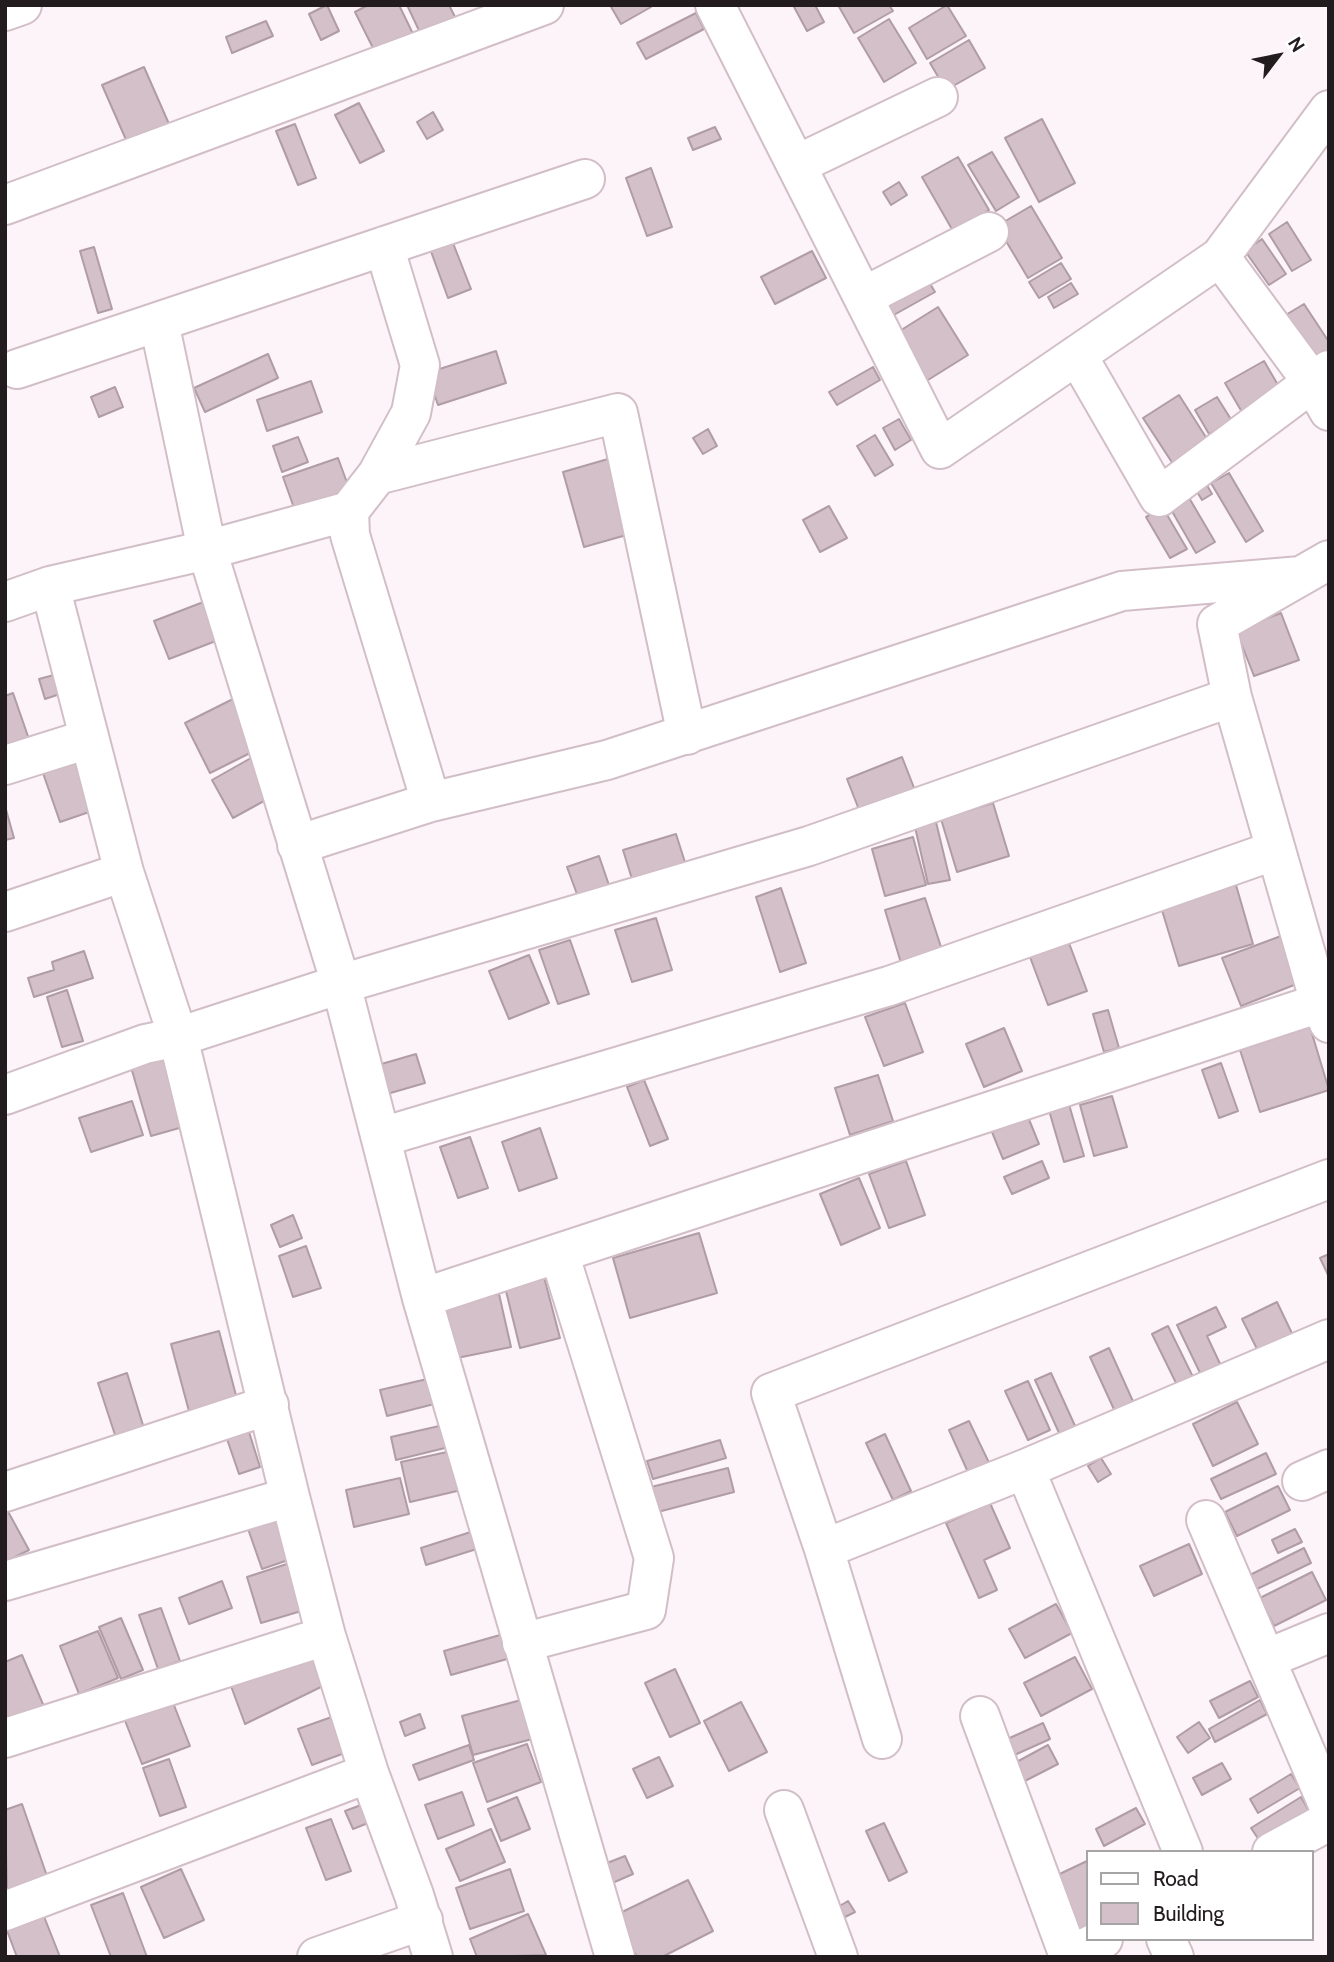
<!DOCTYPE html>
<html>
<head>
<meta charset="utf-8">
<style>
	body { margin:0 }
	#map { position:relative; width:1334px; height:1962px; overflow:hidden; background:#fcf4f8; font-family:Cabin,sans-serif }
	canvas { display:block }
	.frame { position:absolute; inset:0; border:7px solid #231c1f; pointer-events:none }
	.legend { position:absolute; left:1086px; top:1850px; width:228px; height:91px; box-sizing:border-box; background:#fff; border:2px solid #a7a4a5; margin:0; padding:9px 12px; list-style:none; font-size:21px; color:#231c1f }
	.legend li { display:flex; align-items:center; gap:14px; height:35px }
	.legend b { width:35px; border:2px solid #a7a4a5 }
	.north { position:absolute; left:1243px; top:21px; width:70px; height:70px; -webkit-text-stroke:5px #fff; paint-order:stroke; rotate:58deg; font-size:19px; font-weight:700; line-height:28px; text-align:center; color:#231c1f }
	.north::after { content:''; display:block; margin:auto; width:24px; height:32px; background:#231c1f; clip-path:polygon(50% 0,100% 100%,50% 72%,0 100%) }
</style>
</head>
<body>
<div id="map">
<canvas width="1334" height="1962"></canvas>
<div class="frame"></div>
<ul class="legend">
<li><b style="height:9px;background:#fff"></b>Road</li>
<li><b style="height:19px;background:#d4c0c9"></b>Building</li>
</ul>
<div class="north">N</div>
</div>
<script>
const c = document.querySelector('canvas').getContext('2d');
c.lineJoin = 'round';
function fillPath(path, color) { c.fillStyle = color; c.fill(path, 'evenodd'); }
const shape = rows => new Path2D(rows.map(r => 'M' + r).join(''));
function strokePath(path, color, width, dash) { c.strokeStyle = color; c.lineWidth = width; c.lineCap = dash ? 'butt' : 'round'; c.setLineDash(dash || []); c.stroke(path); }
const building = shape([
	[327,5,339,31,321,40,309,14,327,5],
	[368,5,399,5,416,40,378,58,355,12,368,5],
	[407,5,449,5,458,23,423,39,407,5],
	[610,5,650,5,651,7,621,24,610,5],
	[793,5,815,5,824,22,807,31,793,5],
	[838,5,889,5,893,11,854,33,838,5],
	[947,5,966,36,927,59,909,28,947,5],
	[696,13,704,29,646,59,637,43,696,13],
	[889,19,916,63,884,82,858,38,889,19],
	[266,21,273,36,232,53,226,37,266,21],
	[969,40,985,68,946,90,930,63,969,40],
	[144,67,169,124,127,142,102,85,144,67],
	[359,103,384,151,360,163,335,115,359,103],
	[433,112,443,130,427,139,417,122,433,112],
	[1042,119,1075,183,1039,202,1005,138,1042,119],
	[295,124,316,178,298,185,276,131,295,124],
	[715,127,721,139,693,150,688,138,715,127],
	[992,152,1019,197,996,211,968,165,992,152],
	[958,157,989,210,953,231,922,177,958,157],
	[651,168,672,227,647,236,626,178,651,168],
	[899,182,907,195,891,205,883,192,899,182],
	[1031,206,1062,258,1028,278,997,226,1031,206],
	[1287,222,1311,260,1292,271,1269,234,1287,222],
	[451,238,471,289,448,298,429,246,451,238],
	[1262,239,1286,274,1269,285,1245,251,1262,239],
	[94,247,112,309,98,313,80,251,94,247],
	[812,251,826,278,775,304,761,277,812,251],
	[1061,263,1071,279,1039,298,1029,282,1061,263],
	[926,277,935,292,892,316,884,300,926,277],
	[1071,283,1078,294,1054,308,1048,297,1071,283],
	[1304,304,1329,342,1329,350,1303,367,1274,322,1304,304],
	[938,307,968,355,920,385,890,337,938,307],
	[496,351,506,383,438,405,427,373,496,351],
	[268,354,278,378,205,412,194,388,268,354],
	[1264,361,1285,397,1246,419,1225,383,1264,361],
	[873,367,880,380,837,405,829,392,873,367],
	[311,381,322,412,267,431,257,400,311,381],
	[115,387,123,407,99,417,91,397,115,387],
	[1179,395,1209,442,1173,464,1143,418,1179,395],
	[1217,397,1232,421,1209,434,1195,410,1217,397],
	[899,419,911,440,895,450,883,428,899,419],
	[708,429,717,446,703,454,693,438,708,429],
	[875,435,893,465,875,476,857,446,875,435],
	[298,437,308,462,282,472,273,446,298,437],
	[338,458,353,499,298,519,283,477,338,458],
	[608,459,630,534,584,547,563,472,608,459],
	[1229,473,1263,531,1246,542,1211,483,1229,473],
	[1205,482,1212,494,1202,500,1194,487,1205,482],
	[1188,496,1215,542,1196,553,1169,506,1188,496],
	[829,506,847,538,820,552,803,520,829,506],
	[1163,508,1187,549,1170,558,1146,517,1163,508],
	[206,601,221,639,169,659,154,621,206,601],
	[1281,613,1299,660,1254,676,1236,630,1281,613],
	[54,675,60,694,45,699,39,679,54,675],
	[13,693,32,748,5,748,5,696,13,693],
	[237,697,262,747,210,773,185,723,237,697],
	[902,757,918,798,863,820,847,779,902,757],
	[251,758,273,796,233,818,212,780,251,758],
	[81,760,98,809,60,822,43,773,81,760],
	[993,803,1009,856,957,872,941,819,993,803],
	[5,806,14,838,5,840,5,806],
	[936,822,950,880,928,884,915,827,936,822],
	[676,834,690,878,637,895,623,850,676,834],
	[913,837,926,885,885,896,872,849,913,837],
	[599,856,612,894,581,905,567,867,599,856],
	[1236,885,1253,944,1179,966,1161,907,1236,885],
	[781,888,806,963,780,972,756,897,781,888],
	[925,898,942,950,901,963,885,910,925,898],
	[656,918,672,970,632,982,615,930,656,918],
	[1281,936,1299,983,1241,1006,1222,958,1281,936],
	[570,940,589,994,558,1004,539,950,570,940],
	[1069,943,1087,991,1048,1005,1030,957,1069,943],
	[84,951,93,978,34,997,28,978,54,970,52,962,84,951],
	[529,955,549,1003,509,1019,489,971,529,955],
	[67,990,83,1041,62,1047,47,997,67,990],
	[905,1003,923,1052,884,1066,865,1017,905,1003],
	[1108,1010,1119,1048,1104,1052,1093,1014,1108,1010],
	[1310,1027,1329,1090,1260,1112,1240,1050,1310,1027],
	[1004,1028,1022,1071,984,1087,966,1044,1004,1028],
	[416,1054,425,1083,387,1094,378,1065,416,1054],
	[170,1056,190,1125,151,1136,131,1067,170,1056],
	[1221,1063,1238,1111,1219,1118,1202,1070,1221,1063],
	[878,1075,893,1121,850,1135,835,1088,878,1075],
	[644,1080,668,1139,650,1146,627,1087,644,1080],
	[1112,1096,1127,1147,1094,1156,1080,1105,1112,1096],
	[132,1101,143,1135,91,1152,79,1118,132,1101],
	[1068,1101,1084,1156,1064,1162,1048,1107,1068,1101],
	[1028,1117,1039,1144,1003,1159,992,1132,1028,1117],
	[540,1128,557,1178,519,1191,502,1142,540,1128],
	[470,1137,488,1188,458,1198,440,1147,470,1137],
	[906,1161,925,1215,889,1228,869,1174,906,1161],
	[1042,1161,1049,1178,1012,1194,1004,1177,1042,1161],
	[859,1178,880,1228,841,1245,820,1194,859,1178],
	[293,1215,302,1238,280,1247,271,1225,293,1215],
	[699,1233,717,1293,630,1318,613,1258,699,1233],
	[306,1246,321,1288,293,1297,279,1256,306,1246],
	[1329,1254,1329,1277,1320,1258,1329,1254],
	[544,1277,560,1338,520,1348,505,1287,544,1277],
	[499,1294,511,1347,452,1359,441,1307,499,1294],
	[1277,1302,1298,1346,1264,1363,1242,1319,1277,1302],
	[1216,1307,1226,1327,1207,1336,1222,1368,1202,1377,1177,1325,1216,1307],
	[1168,1326,1193,1377,1177,1385,1152,1334,1168,1326],
	[219,1331,238,1403,190,1415,171,1344,219,1331],
	[1109,1348,1136,1408,1117,1416,1090,1357,1109,1348],
	[127,1373,146,1435,118,1444,98,1383,127,1373],
	[1051,1373,1076,1428,1060,1435,1035,1380,1051,1373],
	[440,1376,446,1401,387,1416,380,1390,440,1376],
	[1028,1381,1050,1430,1028,1440,1005,1391,1028,1381],
	[1237,1402,1258,1444,1213,1466,1193,1424,1237,1402],
	[969,1421,992,1469,971,1479,949,1430,969,1421],
	[448,1424,453,1446,396,1460,391,1437,448,1424],
	[249,1432,260,1467,239,1474,227,1439,249,1432],
	[885,1434,911,1491,893,1500,866,1443,885,1434],
	[720,1440,726,1458,653,1479,647,1461,720,1440],
	[461,1449,470,1488,410,1502,401,1462,461,1449],
	[1266,1453,1276,1474,1221,1499,1211,1479,1266,1453],
	[1101,1458,1111,1474,1098,1482,1088,1466,1101,1458],
	[728,1468,734,1492,654,1513,647,1488,728,1468],
	[400,1478,409,1514,354,1527,346,1490,400,1478],
	[1278,1486,1290,1510,1237,1536,1225,1512,1278,1486],
	[990,1503,1010,1548,984,1560,997,1590,979,1598,946,1523,990,1503],
	[5,1506,29,1550,5,1562,5,1506],
	[281,1511,297,1557,262,1569,246,1523,281,1511],
	[480,1529,486,1546,426,1565,421,1548,480,1529],
	[1295,1529,1302,1542,1278,1553,1272,1540,1295,1529],
	[1189,1544,1202,1574,1154,1596,1140,1566,1189,1544],
	[1304,1548,1311,1563,1257,1589,1250,1575,1304,1548],
	[293,1562,308,1609,261,1623,247,1577,293,1562],
	[1312,1572,1326,1600,1274,1626,1260,1598,1312,1572],
	[222,1581,232,1608,189,1624,179,1598,222,1581],
	[1056,1604,1072,1633,1025,1658,1009,1629,1056,1604],
	[161,1608,180,1661,158,1669,139,1615,161,1608],
	[121,1618,143,1670,121,1679,99,1627,121,1618],
	[98,1631,118,1678,79,1694,60,1646,98,1631],
	[507,1633,514,1657,451,1675,444,1651,507,1633],
	[312,1648,325,1685,245,1724,228,1678,312,1648],
	[22,1655,45,1709,9,1724,5,1714,5,1662,22,1655],
	[1075,1657,1092,1689,1041,1716,1024,1683,1075,1657],
	[675,1669,700,1723,670,1737,645,1683,675,1669],
	[1250,1681,1258,1697,1219,1718,1210,1701,1250,1681],
	[170,1695,190,1746,142,1764,122,1713,170,1695],
	[521,1700,532,1739,473,1755,462,1716,521,1700],
	[1260,1700,1267,1714,1215,1742,1209,1729,1260,1700],
	[741,1702,767,1752,729,1771,704,1721,741,1702],
	[340,1714,353,1750,312,1765,298,1729,340,1714],
	[420,1714,425,1728,405,1736,400,1722,420,1714],
	[1199,1722,1210,1738,1188,1753,1177,1737,1199,1722],
	[1043,1723,1050,1739,1010,1757,1003,1741,1043,1723],
	[527,1744,541,1782,487,1802,473,1763,527,1744],
	[469,1745,474,1760,419,1780,413,1765,469,1745],
	[1048,1745,1058,1764,1021,1783,1011,1765,1048,1745],
	[659,1757,673,1786,647,1798,633,1769,659,1757],
	[169,1759,186,1807,160,1816,143,1768,169,1759],
	[1222,1763,1231,1779,1202,1795,1193,1778,1222,1763],
	[1291,1774,1300,1788,1258,1813,1250,1799,1291,1774],
	[462,1792,474,1825,438,1839,425,1805,462,1792],
	[517,1797,530,1829,501,1841,488,1809,517,1797],
	[1301,1797,1310,1813,1261,1843,1251,1828,1301,1797],
	[22,1804,48,1879,7,1894,5,1810,22,1804],
	[361,1805,368,1823,353,1829,345,1811,361,1805],
	[1136,1808,1145,1824,1104,1846,1096,1829,1136,1808],
	[331,1819,351,1871,326,1880,306,1828,331,1819],
	[884,1823,907,1872,889,1881,866,1831,884,1823],
	[491,1829,505,1862,460,1881,446,1849,491,1829],
	[625,1856,633,1874,610,1884,602,1865,625,1856],
	[1087,1861,1087,1938,1076,1944,1047,1880,1087,1861],
	[181,1869,204,1920,164,1938,141,1887,181,1869],
	[510,1869,524,1911,470,1929,456,1888,510,1869],
	[688,1880,713,1931,662,1957,637,1957,616,1915,688,1880],
	[123,1893,147,1957,111,1957,91,1905,123,1893],
	[848,1901,855,1912,845,1917,838,1907,848,1901],
	[43,1914,60,1957,17,1957,6,1928,43,1914],
	[528,1914,546,1955,477,1957,470,1939,528,1914]
]);
fillPath(building, '#d4c0c9');
strokePath(building, '#b09ca5', 2);
const minor = shape([
	[715,5,940,449,1220,257,1329,110],
	[5,11,22,5],
	[796,165,938,97],
	[5,205,544,5],
	[1220,257,1313,383,1329,411],
	[863,297,989,232],
	[159,322,207,550,341,984,422,1298,615,1957],
	[1077,355,1159,497,1329,370],
	[17,369,585,179],
	[377,475,411,413,420,365,384,246],
	[1329,560,1217,624,1232,697,1320,1003,1329,1023],
	[5,602,50,586],
	[5,765,88,739],
	[431,802,350,535,349,511,377,475,618,413,687,735],
	[297,845,431,802,607,760,1122,591,1301,576],
	[124,872,50,586,207,550,349,511],
	[5,912,124,872,178,1037,290,1497,326,1636,369,1773,5,1911],
	[5,1095,145,1044,178,1037,341,984,809,846,1232,697],
	[382,1137,889,986,1276,850],
	[1329,1179,771,1393,824,1549,1025,1469,1329,1339],
	[422,1298,1320,1003],
	[1025,1469,1183,1852],
	[1302,1481,1329,1469],
	[5,1492,269,1405],
	[1206,1520,1329,1807],
	[824,1549,882,1739],
	[5,1581,290,1497],
	[522,1643,646,1610,654,1558,559,1253],
	[1266,1659,1329,1633],
	[980,1716,1069,1956],
	[5,1738,326,1636],
	[369,1773,414,1895,433,1957],
	[784,1810,838,1957],
	[1272,1852,1329,1821],
	[1166,1939,1174,1957],
	[317,1957,423,1920],
	[1067,1957,1103,1939]
]);
strokePath(minor, '#d2bec7', 42);
strokePath(minor, '#fff', 38);
</script>
</body>
</html>
